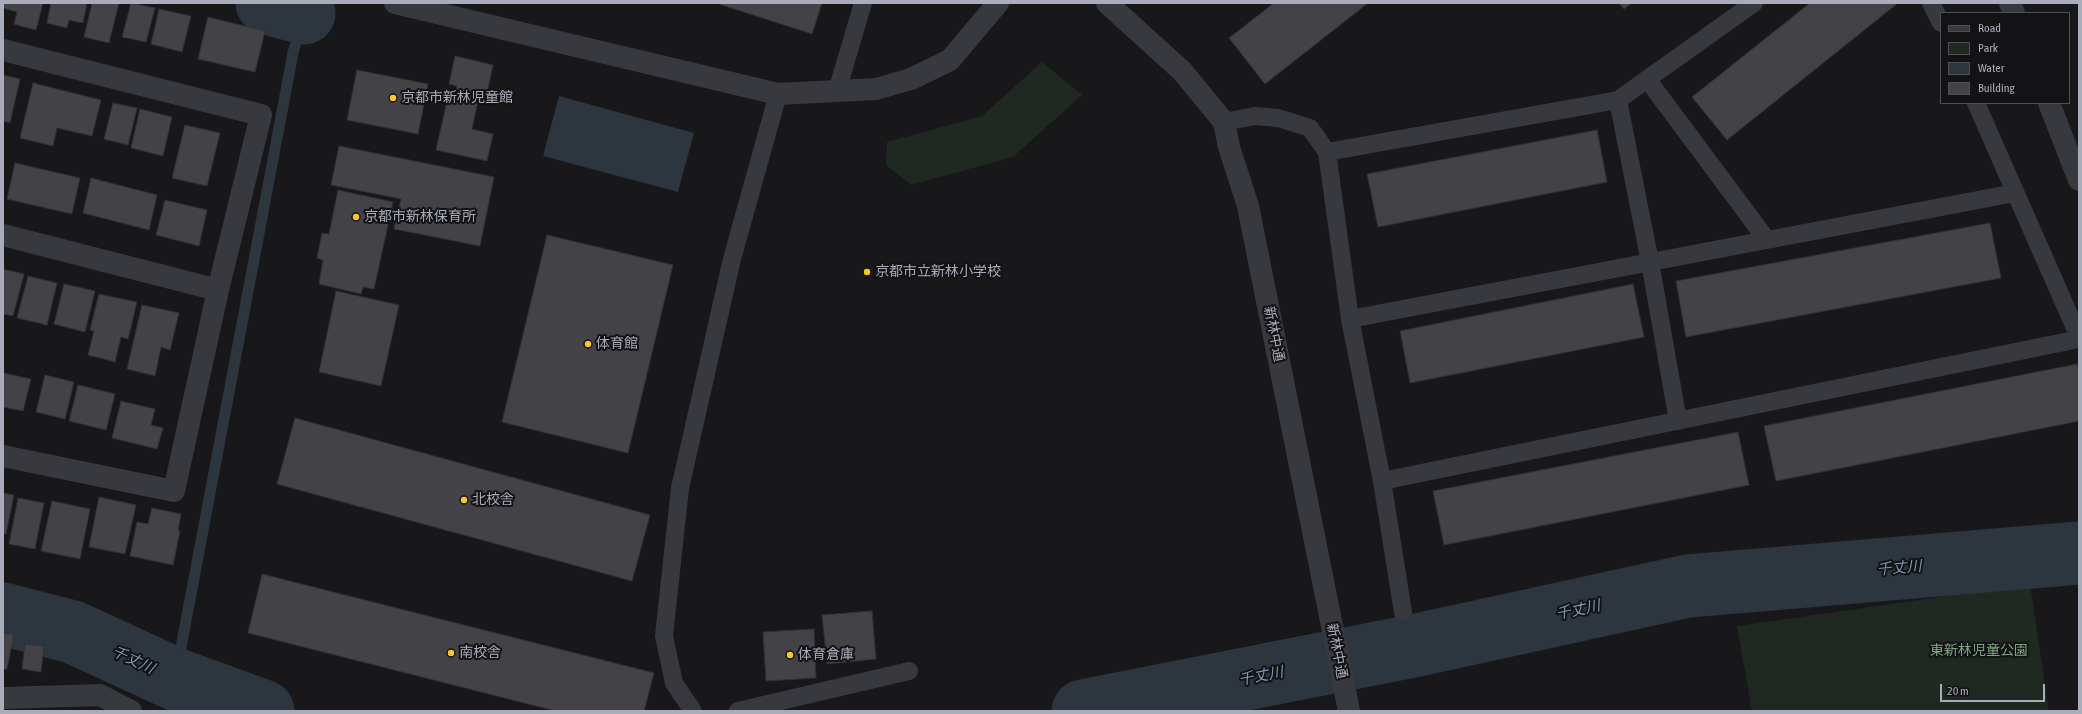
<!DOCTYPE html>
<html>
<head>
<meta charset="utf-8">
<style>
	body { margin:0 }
	#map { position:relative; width:2082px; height:714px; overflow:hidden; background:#18171a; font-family:"Asap Condensed",sans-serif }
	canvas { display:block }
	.frame { position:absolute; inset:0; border:4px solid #a9adba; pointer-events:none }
	.legend { position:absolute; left:1940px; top:12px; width:130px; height:92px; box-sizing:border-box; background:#131215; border:1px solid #4f5057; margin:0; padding:5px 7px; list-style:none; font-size:12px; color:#a9adba }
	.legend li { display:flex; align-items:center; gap:8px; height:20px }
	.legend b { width:20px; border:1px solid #4f5057 }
	.scale { position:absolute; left:1940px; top:684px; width:105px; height:18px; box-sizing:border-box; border:2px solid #a9adba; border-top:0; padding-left:5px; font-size:12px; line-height:14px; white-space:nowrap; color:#a9adba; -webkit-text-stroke:3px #131215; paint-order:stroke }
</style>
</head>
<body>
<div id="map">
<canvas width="2082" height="714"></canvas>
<div class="frame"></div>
<ul class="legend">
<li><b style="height:5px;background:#38393f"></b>Road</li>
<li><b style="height:11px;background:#1f2821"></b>Park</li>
<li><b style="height:11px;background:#2d353f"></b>Water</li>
<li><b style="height:11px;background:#424247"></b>Building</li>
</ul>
<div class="scale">20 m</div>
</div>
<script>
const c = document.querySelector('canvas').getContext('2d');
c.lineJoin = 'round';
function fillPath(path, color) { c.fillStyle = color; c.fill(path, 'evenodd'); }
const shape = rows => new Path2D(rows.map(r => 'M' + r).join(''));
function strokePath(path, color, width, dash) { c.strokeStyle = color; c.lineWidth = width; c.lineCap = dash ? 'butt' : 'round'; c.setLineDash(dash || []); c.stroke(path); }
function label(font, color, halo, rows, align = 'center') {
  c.font = font + ' "Asap Condensed","Noto Sans JP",sans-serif'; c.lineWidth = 4; c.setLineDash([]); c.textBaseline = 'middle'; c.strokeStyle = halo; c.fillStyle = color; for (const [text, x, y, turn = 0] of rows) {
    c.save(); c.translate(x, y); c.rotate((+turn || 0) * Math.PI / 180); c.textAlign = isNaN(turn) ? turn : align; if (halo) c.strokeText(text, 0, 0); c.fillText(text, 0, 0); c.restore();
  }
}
fillPath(shape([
	[1042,62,1082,95,1013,157,911,185,886,165,887,142,982,116],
	[2030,584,2049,711,1752,711,1737,626]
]), '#1f2821');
fillPath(shape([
	[559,96,694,133,678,192,543,156]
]), '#2d353f');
strokePath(shape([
	[175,679,293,53,307,3]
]), '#2d353f', 11);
strokePath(shape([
	[267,3,304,13],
	[3,614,73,632,175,679,263,711],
	[1083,711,1413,646,1688,586,2079,553]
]), '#2d353f', 63);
const building = shape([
	[3,3,43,3,36,30,14,24,17,12,3,8,3,3],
	[51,3,87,3,83,23,69,20,67,28,47,23,51,3],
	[92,3,119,3,109,43,84,37,92,3],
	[131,3,155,8,146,42,122,37,131,3],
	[716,3,822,3,812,34,716,3],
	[1274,3,1368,3,1265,84,1229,38,1274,3],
	[1619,3,1632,3,1624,9,1619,3],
	[1810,3,1898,3,1727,140,1692,97,1810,3],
	[159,9,191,16,182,52,151,44,159,9],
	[208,17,265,31,255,72,198,59,208,17],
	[455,56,493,65,487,93,480,91,472,129,493,134,487,161,436,150,447,101,453,103,457,86,449,84,455,56],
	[357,70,428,84,418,134,347,120,357,70],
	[3,75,20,79,10,123,3,121,3,75],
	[33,83,101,100,92,136,57,128,53,146,20,138,33,83],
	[113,103,137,108,128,145,104,139,113,103],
	[140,109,172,117,163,156,131,148,140,109],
	[185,125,220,133,207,186,172,178,185,125],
	[1597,130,1607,182,1378,227,1367,174,1597,130],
	[339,146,494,177,480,246,394,229,401,199,331,185,339,146],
	[15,163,80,178,72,214,7,199,15,163],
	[91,178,157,195,149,230,83,213,91,178],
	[338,190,393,202,374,289,363,287,361,294,319,284,323,260,317,258,322,233,329,234,338,190],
	[165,200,207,210,199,246,156,235,165,200],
	[1990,223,2001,278,1686,337,1676,281,1990,223],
	[547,235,673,265,628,453,502,422,547,235],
	[3,269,24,274,13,316,3,314,3,269],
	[28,276,57,283,47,325,17,318,28,276],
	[64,284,95,291,85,332,54,324,64,284],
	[1633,284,1644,337,1410,383,1400,331,1633,284],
	[336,291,399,305,381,386,319,372,336,291],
	[99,294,137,302,128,339,121,337,115,362,88,355,94,331,90,330,99,294],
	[142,305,179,313,170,350,161,347,155,376,127,369,142,305],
	[2077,364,2079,375,2079,421,1776,481,1764,426,2077,364],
	[3,373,31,379,23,411,3,407,3,373],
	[45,375,74,382,65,419,36,412,45,375],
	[78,385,115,394,106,430,69,421,78,385],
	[121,401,155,409,151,425,163,428,157,449,112,438,121,401],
	[295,418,650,515,632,581,277,484,295,418],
	[1738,432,1749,485,1444,545,1433,491,1738,432],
	[3,493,14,495,6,534,3,534,3,493],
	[99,497,136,505,125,554,89,547,99,497],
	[18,498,44,503,35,549,9,544,18,498],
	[52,501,90,509,80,559,41,551,52,501],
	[152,508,181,514,178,531,180,531,173,565,130,556,137,522,148,524,152,508],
	[262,574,654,673,644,711,556,711,248,633,262,574],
	[872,611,876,659,827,664,822,615,872,611],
	[814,629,816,678,766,681,763,632,814,629],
	[3,633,14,634,7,669,3,669,3,633],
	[25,644,44,646,41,672,22,669,25,644]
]);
fillPath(building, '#424247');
strokePath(building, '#323136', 1);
strokePath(shape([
	[1931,3,1941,23],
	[1647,79,1767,240],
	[837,91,863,3],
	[1618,100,1650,262,1678,421],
	[1976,103,2079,337],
	[1224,122,1255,116,1278,118,1310,128,1327,152,1350,319,1382,481,1403,612],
	[1327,152,1618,100,1754,3],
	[1350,319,2015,193],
	[1382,481,2079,339],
	[693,711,674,683,664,636,680,488,732,259,778,94],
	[738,711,909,671]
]), '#38393f', 18);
strokePath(shape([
	[395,3,778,94,876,89,911,79,950,60,998,3],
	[3,50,261,115,218,290,174,491,3,456],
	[3,235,218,290],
	[3,698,100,695,131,711]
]), '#38393f', 22);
strokePath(shape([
	[1107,3,1182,71,1224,122,1229,147,1248,206,1349,711],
	[2010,3,2014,13],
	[2049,103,2079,180]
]), '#38393f', 22);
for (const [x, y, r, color] of [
	[393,98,4,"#fbc52e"],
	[356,217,4,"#fbc52e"],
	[867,272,4,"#fbc52e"],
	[588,344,4,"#fbc52e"],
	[464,500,4,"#fbc52e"],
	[451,653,4,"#fbc52e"],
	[790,655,4,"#fbc52e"]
]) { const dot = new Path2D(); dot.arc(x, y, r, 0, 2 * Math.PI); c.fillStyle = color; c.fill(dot); strokePath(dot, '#131215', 1.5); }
label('14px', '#a9adba', '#131215', [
	["京都市新林児童館",401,98],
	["京都市新林保育所",364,217],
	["京都市立新林小学校",875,272],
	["体育館",596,344],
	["北校舎",472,500],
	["南校舎",459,653],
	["体育倉庫",798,655]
], 'left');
label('14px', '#a9adba', '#131215', [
	["新林中通",1274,334,79],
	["新林中通",1337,651,79]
]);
label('14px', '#7fa684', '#131215', [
	["東新林児童公園",1979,651]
]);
label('italic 15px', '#7e98b7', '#131215', [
	["千丈川",1899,568,-5],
	["千丈川",1578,610,-12],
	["千丈川",133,660,25],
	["千丈川",1261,676,-11]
]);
</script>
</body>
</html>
